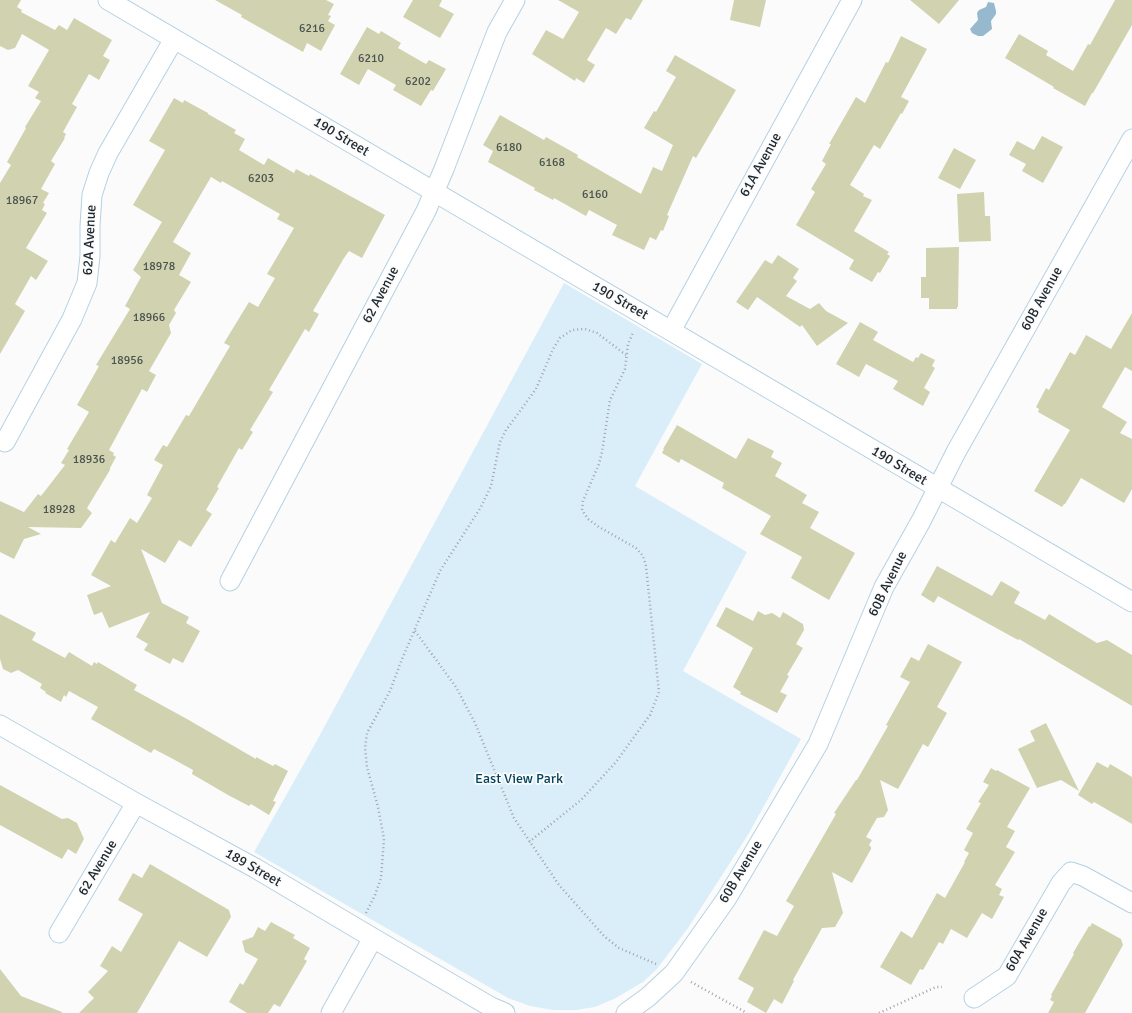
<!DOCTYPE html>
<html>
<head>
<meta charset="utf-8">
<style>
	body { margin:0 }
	canvas { display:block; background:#fbfbfb }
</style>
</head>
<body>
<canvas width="1132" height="1013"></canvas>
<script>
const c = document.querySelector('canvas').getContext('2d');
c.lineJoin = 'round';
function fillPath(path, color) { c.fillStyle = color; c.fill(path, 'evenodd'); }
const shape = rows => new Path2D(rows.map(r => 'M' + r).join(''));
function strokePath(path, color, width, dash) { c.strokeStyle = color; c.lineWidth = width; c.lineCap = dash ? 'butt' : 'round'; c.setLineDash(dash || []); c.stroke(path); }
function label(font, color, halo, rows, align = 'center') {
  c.font = font + ' Signika,sans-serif'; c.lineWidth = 3.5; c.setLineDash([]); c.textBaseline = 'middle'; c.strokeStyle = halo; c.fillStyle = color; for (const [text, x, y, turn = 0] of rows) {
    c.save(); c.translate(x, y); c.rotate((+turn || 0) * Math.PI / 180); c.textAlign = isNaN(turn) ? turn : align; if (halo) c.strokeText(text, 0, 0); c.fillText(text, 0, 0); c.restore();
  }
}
fillPath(shape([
	[564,283,702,364,635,486,747,552,683,671,801,739,749,833,728,866,688,928,657,969,643,982,614,999,595,1007,576,1010,553,1010,530,1006,508,998,254,852,315,744]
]), '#daeefa');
fillPath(shape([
	[988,2,994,3,996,11,996,14,991,21,992,29,983,36,978,36,972,33,970,29,978,20,977,13,979,10,986,7]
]), '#97b9cd');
fillPath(shape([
	[0,0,21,0,17,7,22,10,21,12,55,30,59,25,67,30,74,18,112,40,103,56,110,60,99,80,89,74,72,104,77,107,63,132,66,134,64,138,65,138,51,161,55,164,41,189,49,193,43,203,45,204,42,210,47,213,26,248,48,261,36,280,31,276,15,304,25,311,0,354,0,183,11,165,7,162,26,128,25,127,41,101,35,98,39,92,28,86,49,50,22,34,15,48,8,50,0,46],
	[215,0,326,0,334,4,328,15,331,16,328,21,335,25,321,51,307,43,303,52,241,17,242,15],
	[413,0,442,0,439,6,454,14,440,38,403,17],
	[558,0,643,0,631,20,626,18,616,34,606,28,587,60,595,65,584,83,576,78,575,81,532,54,546,30,563,39,579,12],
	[734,0,766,0,760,27,730,20],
	[910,0,959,0,939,24],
	[1115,0,1132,0,1132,25,1093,93,1092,93,1085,106,1053,88,1054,87,1005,58,1019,34,1048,51,1046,55,1073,71,1088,44,1090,45],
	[367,27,379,34,381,31,401,43,398,48,426,64,429,60,446,69,433,91,431,90,421,106,393,90,396,85,368,69,359,85,340,74],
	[901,36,927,49,901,97,909,101,902,114,901,113,880,149,874,145,850,185,864,194,863,196,872,200,854,231,889,252,887,254,890,256,880,273,878,272,872,282,849,269,854,260,796,225,815,192,811,189,826,164,822,161,831,144,829,144,856,97,865,103,886,62,888,63],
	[675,55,736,90,696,158,693,156,667,215,669,216,663,231,661,230,656,240,650,237,644,250,612,235,617,225,589,210,586,216,554,198,553,200,534,190,535,188,488,162,493,151,483,145,500,115,544,140,546,137,578,155,577,157,641,194,653,167,662,171,673,145,644,128,654,111,656,112,676,77,666,71],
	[174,98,183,103,184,100,208,113,208,114,236,130,234,133,245,139,239,150,264,165,268,158,294,173,296,169,309,176,310,174,385,215,362,258,349,251,344,258,313,311,319,314,309,332,305,329,269,390,273,392,250,430,253,432,242,450,239,448,217,487,219,488,206,510,212,514,191,547,179,540,165,563,141,549,162,603,189,617,186,623,200,631,183,663,173,658,170,664,144,650,148,644,136,637,150,612,109,628,102,612,94,615,87,595,111,586,91,575,111,540,115,543,130,518,137,523,152,498,147,495,163,465,154,460,163,445,167,447,186,415,189,416,230,346,224,343,249,302,258,307,275,278,267,274,294,228,277,219,280,214,222,181,221,183,211,177,173,242,191,253,179,275,191,282,174,310,176,313,169,325,171,333,149,371,156,375,147,392,142,389,109,450,114,453,113,455,116,457,110,468,110,470,87,508,92,513,81,528,28,527,41,534,24,539,14,559,0,552,0,501,24,512,38,494,41,496,65,465,61,463,69,450,67,449,89,412,77,405,99,366,96,365,130,309,125,306,141,277,133,270,162,222,133,205,165,150,149,141],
	[1042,136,1063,147,1043,183,1022,171,1026,164,1009,155,1017,141,1034,150],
	[954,148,976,160,960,189,938,178],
	[984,192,985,216,990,216,991,241,959,242,957,194],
	[959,247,958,307,957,307,957,309,929,309,929,298,921,298,921,277,926,277,926,248],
	[778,255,799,269,793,278,797,281,786,296,810,309,819,303,826,311,848,323,817,346,802,325,800,327,757,297,748,310,736,302,765,260,772,264],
	[1132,313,1132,371,1125,367,1102,407,1127,422,1120,433,1132,439,1132,489,1124,503,1081,478,1065,504,1064,504,1062,507,1034,491,1070,430,1038,412,1039,409,1036,407,1046,388,1049,390,1070,352,1075,355,1086,335,1111,349],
	[860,322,878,332,873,340,913,362,916,357,918,358,921,353,935,360,932,366,935,368,924,388,930,392,923,406,893,389,898,381,866,364,859,377,836,364],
	[677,425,736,459,748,438,774,451,771,457,782,463,775,476,807,495,802,503,819,512,810,528,855,553,829,600,791,578,802,557,760,534,771,516,722,488,724,483,681,459,679,463,662,453,664,449,663,449],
	[937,566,992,596,1001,581,1020,592,1014,603,1045,620,1049,614,1097,643,1107,640,1132,655,1132,706,1019,639,1018,640,938,596,934,603,921,595],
	[726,607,753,621,758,611,765,615,772,613,780,618,783,612,803,624,804,630,796,644,803,648,787,675,789,676,780,692,787,695,777,713,740,694,741,692,733,687,753,648,716,626],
	[0,614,36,633,32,640,65,658,69,652,92,666,94,662,97,664,98,662,137,685,134,690,187,719,256,759,256,757,273,766,275,764,288,771,273,801,276,802,269,815,251,804,249,806,228,795,192,774,193,770,173,759,154,749,151,753,91,719,98,707,69,691,66,697,64,695,61,702,45,693,46,692,40,688,42,684,18,670,11,673,3,669,0,659],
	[928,644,962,662,937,707,947,713,928,747,923,744,898,789,880,780,888,810,884,817,877,818,866,837,872,840,869,845,871,847,871,849,852,883,832,872,843,913,835,927,822,928,793,980,794,981,782,1004,774,999,766,1013,747,1002,754,988,738,979,764,930,777,936,794,906,786,901,836,814,834,813,856,780,857,780,888,726,886,725,910,682,900,677,911,657,919,661],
	[1046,723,1079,791,1061,780,1037,788,1018,749,1035,741,1030,731],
	[1097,762,1108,768,1110,764,1132,777,1132,824,1094,802,1092,804,1078,795],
	[991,768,996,771,997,770,1030,788,1007,827,1015,831,1006,847,1015,852,995,885,1002,889,999,895,1004,897,992,919,982,913,967,938,951,929,943,944,939,942,923,970,920,969,911,985,880,967,901,931,912,938,937,893,945,898,965,862,964,862,969,853,964,850,973,833,966,829,981,803,978,802,989,785,983,782],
	[0,785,62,819,68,818,77,823,84,839,76,854,68,849,62,859,0,825],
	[150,864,229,910,231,917,207,957,179,941,137,1013,79,1013,94,998,88,992,108,971,100,966,112,946,121,952,143,914,118,900,133,873,142,878],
	[271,922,295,935,293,938,310,948,304,959,307,961,280,1007,274,1004,268,1013,247,1013,229,1002,240,983,243,985,258,959,245,952,242,941,253,937,258,927,265,931],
	[1092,923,1121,939,1123,945,1085,1013,1048,1013,1054,1002,1050,1000,1052,996,1051,995,1074,954,1073,953,1089,926,1090,927],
	[0,969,21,996,62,1012,62,1013,0,1013]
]), '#d1d3b0');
const minor = shape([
	[108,0,1132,602],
	[671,331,852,0],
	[5,442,72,319,87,283,90,256,90,226,92,195,99,173,108,153,174,39],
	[230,581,426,211,444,169,497,32,515,0],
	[0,725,136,803,255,868,373,938,491,1007,505,1013],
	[59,933,136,803],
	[974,998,1007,976,1061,883,1071,872,1083,876,1132,903],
	[331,1013,373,938],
	[626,1013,648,997,674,973,727,898,818,744,884,587,921,521,956,452,1132,139]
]);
strokePath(minor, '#b5d1e2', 21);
strokePath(shape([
	[415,631,456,687,475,723,514,818,559,885,604,936,619,948,656,964],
	[529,842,581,800,616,762,650,715,659,692,646,566,643,556,636,548,599,527,588,519,582,510,583,501,599,464,602,452,610,400,625,369,628,344,633,333],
	[366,913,375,895,381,878,384,839,378,807,367,767,365,748,367,733,390,691,402,659,440,571,481,507,491,486,500,442,506,430,515,418,536,389,553,349,560,338,572,330,585,329,597,333,626,355],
	[691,982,747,1013],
	[879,1013,936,987,942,987]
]), '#a0a4a7', 2.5, [1, 3]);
strokePath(minor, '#fff', 19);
label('12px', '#4a534e', null, [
	["6216",312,29],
	["6210",371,59],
	["6202",418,82],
	["6180",509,148],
	["6168",552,163],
	["6203",261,179],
	["6160",595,195],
	["18967",22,201],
	["18978",159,267],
	["18966",149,318],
	["18956",127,361],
	["18936",89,460],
	["18928",59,510]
]);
label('14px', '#1d282e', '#fbfbfb', [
	["190 Street",341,137,31],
	["61A Avenue",761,165,-61],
	["62A Avenue",90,240,-87],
	["62 Avenue",381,295,-62],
	["60B Avenue",1042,299,-61],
	["190 Street",620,301,30],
	["190 Street",899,466,31],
	["60B Avenue",888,584,-64],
	["62 Avenue",98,868,-59],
	["189 Street",253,868,30],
	["60B Avenue",741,872,-59],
	["60A Avenue",1027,940,-60]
]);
label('14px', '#00435f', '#fbfbfb', [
	["East View Park",519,779]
]);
</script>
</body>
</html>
